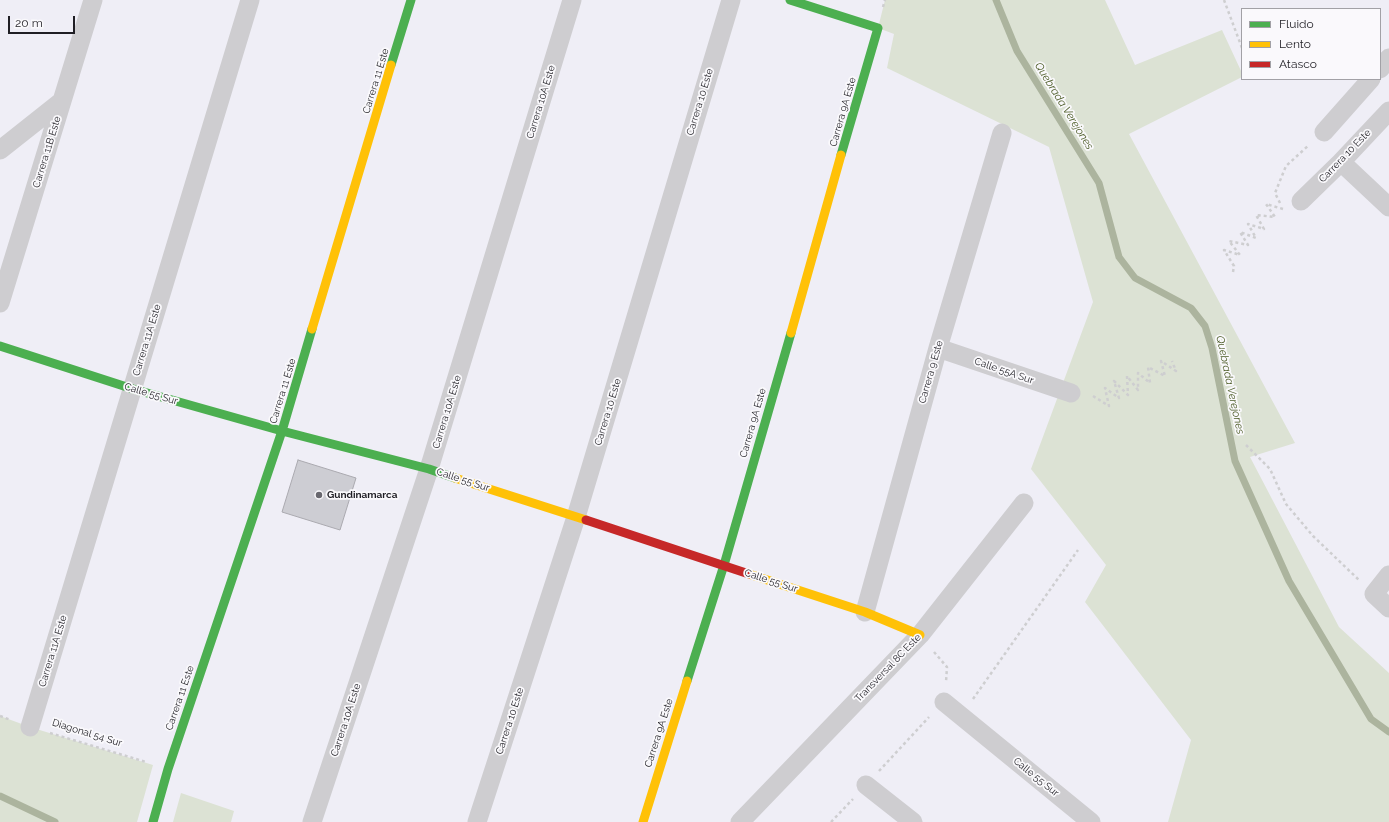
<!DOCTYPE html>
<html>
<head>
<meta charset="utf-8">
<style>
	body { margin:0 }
	#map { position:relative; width:1389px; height:822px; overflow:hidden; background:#efeef6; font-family:Raleway,sans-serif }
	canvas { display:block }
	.legend { position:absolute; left:1241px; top:8px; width:140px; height:72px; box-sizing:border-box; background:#faf9fc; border:1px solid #a2a1a6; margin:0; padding:5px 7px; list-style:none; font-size:12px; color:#1f1e24 }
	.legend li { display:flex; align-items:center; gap:8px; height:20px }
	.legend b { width:20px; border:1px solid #a2a1a6 }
	.scale { position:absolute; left:8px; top:16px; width:67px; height:18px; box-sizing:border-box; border:2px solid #1f1e24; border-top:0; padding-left:5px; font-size:12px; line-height:14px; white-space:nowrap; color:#1f1e24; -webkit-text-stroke:3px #faf9fc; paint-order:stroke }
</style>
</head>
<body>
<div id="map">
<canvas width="1389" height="822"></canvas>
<ul class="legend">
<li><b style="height:5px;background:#4caf50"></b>Fluido</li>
<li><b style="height:5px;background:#ffc107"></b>Lento</li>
<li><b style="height:5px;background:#c62828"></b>Atasco</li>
</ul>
<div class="scale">20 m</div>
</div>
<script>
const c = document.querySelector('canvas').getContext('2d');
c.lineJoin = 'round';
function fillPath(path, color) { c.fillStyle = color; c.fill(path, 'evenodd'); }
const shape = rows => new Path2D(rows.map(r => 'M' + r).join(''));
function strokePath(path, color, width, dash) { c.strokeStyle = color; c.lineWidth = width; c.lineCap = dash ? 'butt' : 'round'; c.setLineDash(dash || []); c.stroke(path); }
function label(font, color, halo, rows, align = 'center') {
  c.font = font + ' Raleway,sans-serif'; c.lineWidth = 3.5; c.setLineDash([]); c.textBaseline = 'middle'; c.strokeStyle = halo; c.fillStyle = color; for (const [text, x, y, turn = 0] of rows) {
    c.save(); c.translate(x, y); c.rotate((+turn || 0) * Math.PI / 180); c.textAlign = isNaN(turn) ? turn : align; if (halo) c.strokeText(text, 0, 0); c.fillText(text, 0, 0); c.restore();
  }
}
fillPath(shape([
	[885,0,1105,0,1135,65,1222,30,1242,73,1242,77,1129,134,1295,443,1250,457,1339,627,1389,673,1389,822,1168,822,1191,740,1085,602,1106,565,1031,469,1093,302,1049,147,887,68,894,34,878,28],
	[0,716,30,727,153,765,137,822,0,822],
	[181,793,234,811,231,822,173,822]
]), '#dce2d4');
strokePath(shape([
	[996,0,1017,51,1099,183,1119,257,1135,278,1191,308,1205,326,1212,348,1235,461,1289,581,1371,719,1389,732],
	[0,796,55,822]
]), '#acb49e', 7);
const building = shape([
	[298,460,356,478,340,530,282,512,298,460]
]);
fillPath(building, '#cdcdd3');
strokePath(building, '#aaa9af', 1);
strokePath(shape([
	[1224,0,1242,48],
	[883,7,885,0],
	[1280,203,1275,193,1286,166,1309,145],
	[1233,272,1234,266,1224,250,1240,255,1229,241,1248,245,1240,232,1256,238,1248,224,1264,229,1256,215,1275,217,1266,204,1283,209],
	[1093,396,1109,406,1105,388,1119,398,1114,381,1128,395,1127,376,1138,390,1138,373,1150,383,1148,367,1165,376,1161,361,1176,371,1172,361],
	[1246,445,1270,469,1286,504,1313,536,1359,580],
	[934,652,947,667,946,682],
	[973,699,1078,550],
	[0,716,11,720],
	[50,733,146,762],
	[879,771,929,717],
	[831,822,853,799]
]), '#ceced0', 2.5, [3, 3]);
strokePath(shape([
	[1380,69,1389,58],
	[1324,132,1371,79],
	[0,150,62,101],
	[1341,162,1389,207],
	[1301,201,1341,162,1389,111],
	[0,303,93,0],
	[938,348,1071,393],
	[1389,575,1374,594,1389,608],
	[865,612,938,348,1002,133],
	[944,702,1091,822],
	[30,727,250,0],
	[866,785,913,822],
	[312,822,429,469,572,0],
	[477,822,576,517,731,0],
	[740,822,920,635,1024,503]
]), '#cecdd0', 19);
strokePath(shape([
	[790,0,878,28,841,155],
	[391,65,411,0],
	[0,346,133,389,282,431,429,469,455,478],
	[687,681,724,565,791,333],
	[153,822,168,769,282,431,312,329]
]), '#4caf50', 9);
strokePath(shape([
	[312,329,391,65],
	[791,333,841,155],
	[455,478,586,520],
	[749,574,865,612,920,635],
	[643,822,687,681]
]), '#ffc107', 9);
strokePath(shape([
	[586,520,749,574]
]), '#c62828', 9);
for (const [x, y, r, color] of [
	[319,495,4,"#68676e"]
]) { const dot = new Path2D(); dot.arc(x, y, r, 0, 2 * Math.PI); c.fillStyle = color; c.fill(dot); strokePath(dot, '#faf9fc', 1.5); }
label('10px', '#1f1e24', '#faf9fc', [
	["Carrera 11 Este",376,81,-73],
	["Carrera 10A Este",541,102,-73],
	["Carrera 10 Este",700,102,-73],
	["Carrera 9A Este",843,112,-74],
	["Carrera 11B Este",47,152,-73],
	["Carrera 10 Este",1345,156,-46],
	["Carrera 11A Este",147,340,-73],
	["Calle 55A Sur",1004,371,19],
	["Carrera 9 Este",931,372,-74],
	["Carrera 11 Este",283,391,-73],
	["Calle 55 Sur",151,394,16],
	["Carrera 10A Este",447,412,-73],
	["Carrera 10 Este",608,412,-73],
	["Carrera 9A Este",753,423,-74],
	["Calle 55 Sur",463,480,18],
	["Calle 55 Sur",771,581,18],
	["Carrera 11A Este",53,651,-73],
	["Transversal 8C Este",888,668,-46],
	["Carrera 11 Este",180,698,-71],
	["Carrera 10A Este",346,720,-72],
	["Carrera 10 Este",510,721,-72],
	["Diagonal 54 Sur",87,733,17],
	["Carrera 9A Este",659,733,-72],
	["Calle 55 Sur",1036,777,39]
]);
label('bold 10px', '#1f1e24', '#faf9fc', [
	["Gundinamarca",327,495]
], 'left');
label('italic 11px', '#4e5e29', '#faf9fc', [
	["Quebrada Verejones",1064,106,58],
	["Quebrada Verejones",1230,385,78]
]);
</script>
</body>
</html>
